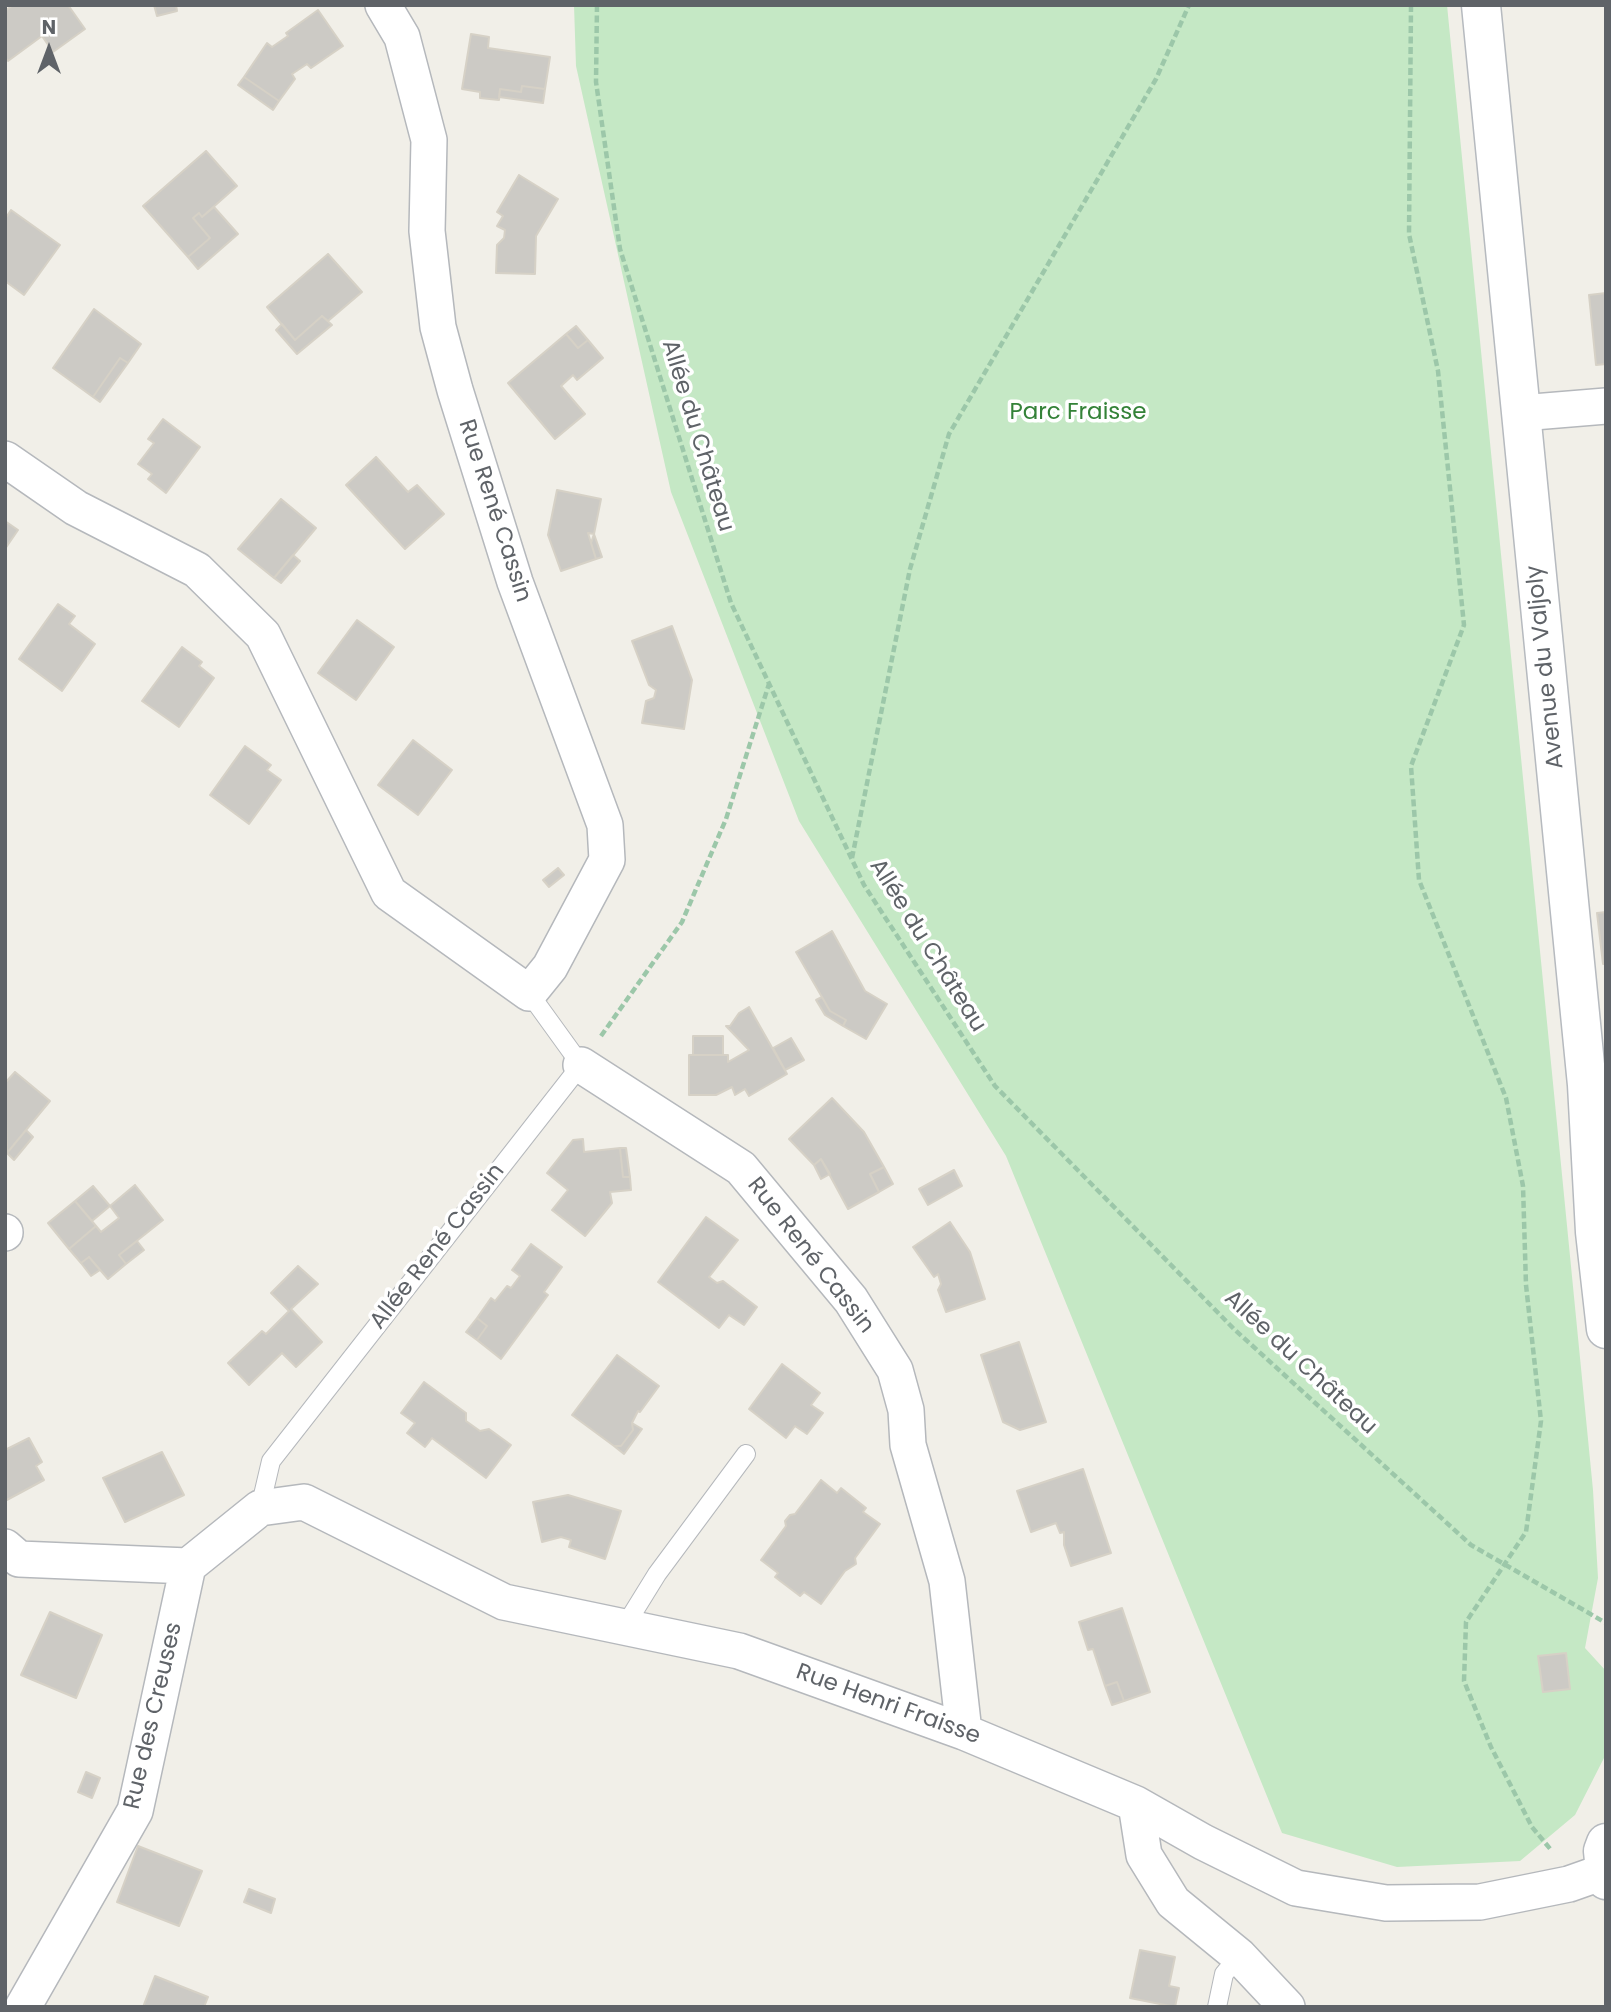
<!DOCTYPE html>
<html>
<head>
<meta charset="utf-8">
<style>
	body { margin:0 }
	#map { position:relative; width:1611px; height:2012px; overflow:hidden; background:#f1efe8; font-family:Poppins,sans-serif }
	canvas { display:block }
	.frame { position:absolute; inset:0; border:7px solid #5f6368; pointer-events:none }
	.north { position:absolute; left:14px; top:14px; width:70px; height:70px; -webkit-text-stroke:5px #fff; paint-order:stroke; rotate:0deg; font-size:19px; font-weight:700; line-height:28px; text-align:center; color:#5f6368 }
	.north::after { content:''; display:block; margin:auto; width:24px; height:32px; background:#5f6368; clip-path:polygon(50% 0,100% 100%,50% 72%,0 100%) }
</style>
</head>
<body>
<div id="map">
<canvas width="1611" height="2012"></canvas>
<div class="frame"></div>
<div class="north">N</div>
</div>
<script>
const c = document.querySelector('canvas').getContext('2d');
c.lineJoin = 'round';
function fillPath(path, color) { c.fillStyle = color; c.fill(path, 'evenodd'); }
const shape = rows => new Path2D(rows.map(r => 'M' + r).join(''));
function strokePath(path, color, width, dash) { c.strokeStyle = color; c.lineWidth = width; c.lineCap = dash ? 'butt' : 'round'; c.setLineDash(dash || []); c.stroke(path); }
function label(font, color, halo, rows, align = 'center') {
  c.font = font + ' Poppins,sans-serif'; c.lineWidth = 7; c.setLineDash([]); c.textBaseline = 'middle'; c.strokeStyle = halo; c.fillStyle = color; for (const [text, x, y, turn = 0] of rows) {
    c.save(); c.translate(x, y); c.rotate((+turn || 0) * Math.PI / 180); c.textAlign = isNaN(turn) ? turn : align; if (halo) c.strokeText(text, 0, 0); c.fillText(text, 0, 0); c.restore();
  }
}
fillPath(shape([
	[574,5,1447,5,1593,1490,1598,1578,1585,1648,1606,1671,1606,1754,1575,1815,1520,1861,1397,1867,1282,1833,1006,1156,799,821,671,492,576,66]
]), '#c5e8c5');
const building = shape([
	[13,5,68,5,85,29,53,52,42,36,8,61,5,57,5,11,13,5],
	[154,5,176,5,177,11,157,16,154,5],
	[318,10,343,46,311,68,307,64,292,74,295,79,279,101,244,77,267,43,272,47,288,36,286,33,318,10],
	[471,34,489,37,488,48,550,57,545,89,522,86,521,92,500,89,499,100,480,98,480,92,462,89,471,34],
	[244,77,279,101,273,110,238,85,244,77],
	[522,86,545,89,543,103,499,97,500,89,521,92,522,86],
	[206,151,237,186,202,217,199,213,193,218,210,238,188,257,143,206,206,151],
	[519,175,558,199,536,236,535,274,496,273,497,245,504,238,505,230,497,226,503,216,497,212,519,175],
	[214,207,238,234,198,269,188,257,210,238,193,218,199,213,202,217,214,207],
	[11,210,60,245,24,295,5,281,5,219,11,210],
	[328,254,362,292,328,321,322,316,295,340,267,307,328,254],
	[1606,293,1606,364,1596,365,1589,295,1606,293],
	[94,309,141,344,128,363,120,358,93,397,53,368,94,309],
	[322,316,332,325,297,354,276,330,282,324,295,340,322,316],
	[576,326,588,340,578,348,566,334,576,326],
	[566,334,578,348,588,340,603,358,577,380,573,375,561,386,585,414,555,439,508,383,566,334],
	[120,358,128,363,100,402,93,397,120,358],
	[163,419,200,447,166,493,148,479,152,474,138,464,154,443,148,439,163,419],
	[376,457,408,492,417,485,444,514,405,549,346,485,376,457],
	[557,490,601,499,594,534,588,533,596,559,561,571,548,535,557,490],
	[281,499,316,528,274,578,238,549,281,499],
	[5,521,18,530,5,549,5,521],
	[594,534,602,557,596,559,591,543,594,534],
	[293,555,300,561,281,583,274,578,293,555],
	[58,604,75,616,69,624,95,644,62,691,19,659,58,604],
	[357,620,394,647,356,700,318,673,357,620],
	[672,626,692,680,684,729,642,723,646,701,654,698,656,690,649,685,632,641,672,626],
	[182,647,202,662,199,666,214,678,179,727,142,701,182,647],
	[413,740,452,770,418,815,378,785,413,740],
	[245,746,271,765,267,770,281,780,249,824,210,795,245,746],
	[558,868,564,875,549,887,543,880,558,868],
	[1606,912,1606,964,1603,964,1597,913,1606,912],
	[832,931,865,991,887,1004,866,1039,843,1026,846,1020,830,1011,796,952,832,931],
	[822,997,830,1011,846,1020,843,1026,825,1015,816,1000,822,997],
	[749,1007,787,1074,749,1096,745,1089,735,1095,732,1087,716,1095,689,1095,689,1055,728,1055,728,1062,749,1050,726,1026,730,1026,739,1013,749,1007],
	[693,1036,723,1036,723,1055,693,1055,693,1036],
	[791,1038,804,1060,785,1070,773,1048,791,1038],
	[15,1072,50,1101,7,1153,5,1083,15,1072],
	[832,1098,864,1132,884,1167,870,1174,879,1192,848,1209,821,1159,814,1165,789,1139,832,1098],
	[26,1130,33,1137,14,1160,7,1153,26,1130],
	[583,1139,584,1152,620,1148,623,1177,630,1177,631,1190,610,1192,612,1203,585,1236,552,1210,568,1190,547,1173,573,1140,583,1139],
	[620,1148,626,1148,630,1177,623,1177,620,1148],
	[821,1159,830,1174,821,1179,814,1165,821,1159],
	[884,1167,893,1184,879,1192,870,1174,884,1167],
	[954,1170,962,1186,928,1205,919,1189,954,1170],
	[135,1185,163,1220,119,1255,126,1264,108,1279,89,1257,81,1263,69,1249,96,1226,101,1232,119,1218,110,1206,135,1185],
	[93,1186,110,1206,92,1221,75,1201,93,1186],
	[75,1201,96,1226,69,1249,48,1223,75,1201],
	[706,1217,738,1240,709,1277,717,1283,723,1281,757,1307,744,1325,729,1315,719,1328,658,1282,706,1217],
	[950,1222,970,1252,985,1299,946,1312,938,1290,941,1284,938,1274,934,1277,913,1247,950,1222],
	[137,1241,144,1250,126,1264,119,1255,137,1241],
	[531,1244,562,1267,544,1292,548,1295,501,1359,477,1340,487,1326,477,1318,491,1298,495,1301,507,1286,511,1288,520,1276,512,1270,531,1244],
	[89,1257,100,1270,91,1276,81,1263,89,1257],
	[298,1266,318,1284,291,1309,322,1342,296,1367,282,1353,249,1385,228,1363,262,1331,266,1334,289,1311,271,1293,298,1266],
	[477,1318,487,1326,477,1340,466,1332,477,1318],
	[1019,1342,1046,1422,1020,1430,1003,1422,981,1355,1019,1342],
	[617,1355,659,1386,640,1412,638,1411,632,1423,633,1430,621,1446,614,1446,572,1415,617,1355],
	[782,1364,820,1393,811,1405,823,1413,807,1434,795,1426,786,1438,749,1409,782,1364],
	[424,1382,466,1413,466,1421,480,1431,489,1429,511,1445,486,1478,432,1438,425,1447,407,1433,415,1423,401,1413,424,1382],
	[632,1423,642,1429,624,1454,614,1446,621,1446,633,1430,632,1423],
	[29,1438,42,1462,36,1466,44,1480,5,1501,5,1450,29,1438],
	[162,1452,184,1495,125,1522,103,1478,162,1452],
	[1083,1469,1111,1553,1071,1566,1064,1545,1064,1532,1060,1533,1056,1523,1031,1532,1017,1491,1083,1469],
	[821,1480,837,1493,841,1488,866,1508,863,1512,880,1524,855,1558,856,1564,845,1571,821,1604,804,1592,800,1596,775,1577,778,1573,761,1560,786,1526,785,1521,790,1515,795,1514,821,1480],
	[568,1495,621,1511,605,1559,569,1547,571,1540,561,1537,542,1542,533,1502,568,1495],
	[1122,1608,1150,1692,1124,1701,1117,1682,1105,1686,1093,1649,1088,1650,1079,1622,1122,1608],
	[50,1612,102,1635,76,1698,21,1675,50,1612],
	[1566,1653,1570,1689,1543,1692,1538,1656,1566,1653],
	[1117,1682,1124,1701,1112,1705,1105,1686,1117,1682],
	[86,1772,100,1778,92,1798,78,1792,86,1772],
	[138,1846,202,1871,179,1926,117,1902,138,1846],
	[249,1889,275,1899,271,1913,244,1902,249,1889],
	[1140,1950,1175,1957,1169,1986,1179,1988,1175,2007,1130,1998,1140,1950],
	[155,1976,208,1997,204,2007,143,2007,155,1976]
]);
fillPath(building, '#cccac5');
strokePath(building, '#d6d1c6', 2);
const lane = shape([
	[260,1508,271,1461,581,1065,529,993],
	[623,1629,657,1574,746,1454],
	[1217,2007,1224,1974,1239,1956]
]);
const street = shape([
	[1521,413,1606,406],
	[5,459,76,508,197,570,263,635,389,893,529,993,550,967,607,860,605,825,515,582,455,390,438,327,427,231,429,140,402,37,383,5],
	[581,1065,741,1168,851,1300,895,1370,906,1410,908,1445,947,1581,964,1732],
	[5,1232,5,1233],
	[5,1547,19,1559,188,1566],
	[188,1566,260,1508,304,1502,504,1602,739,1651,964,1732,1136,1804,1203,1842,1296,1888,1386,1903,1480,1902,1569,1884,1603,1872],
	[1136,1804,1144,1855,1173,1902,1239,1956,1287,2007],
	[23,2007,135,1811,188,1566]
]);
const secondary = shape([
	[1481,5,1587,1085,1595,1232,1606,1329],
	[1606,1843,1603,1851,1606,1880]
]);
strokePath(lane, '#b5b8bc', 20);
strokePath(street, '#b5b8bc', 38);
strokePath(secondary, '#b6babf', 41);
strokePath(shape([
	[597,5,596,82,620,249,731,603,864,885,995,1086,1234,1329,1471,1545,1606,1623],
	[1411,5,1409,234,1438,371,1464,625,1411,766,1419,880,1506,1098,1523,1186,1526,1285,1541,1421,1526,1532,1466,1622,1464,1681,1491,1747,1532,1827,1552,1851],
	[852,858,910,569,949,434,1156,79,1189,5],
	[601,1036,682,922,726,819,769,684]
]), '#9cc7a9', 4.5, [7, 3.5]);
strokePath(lane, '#fff', 18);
strokePath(street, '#fff', 35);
strokePath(secondary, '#fff', 38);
label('23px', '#348238', '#fff', [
	["Parc Fraisse",1078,413]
]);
label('23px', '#5f6368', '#fff', [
	["Allée du Château",697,436,73],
	["Rue René Cassin",494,511,72],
	["Avenue du Valjoly",1546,667,-96],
	["Allée du Château",927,946,58],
	["Allée René Cassin",438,1247,-52],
	["Rue René Cassin",810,1256,52],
	["Allée du Château",1300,1363,43],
	["Rue Henri Fraisse",888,1705,20],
	["Rue des Creuses",154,1716,-77]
]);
</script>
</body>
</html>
